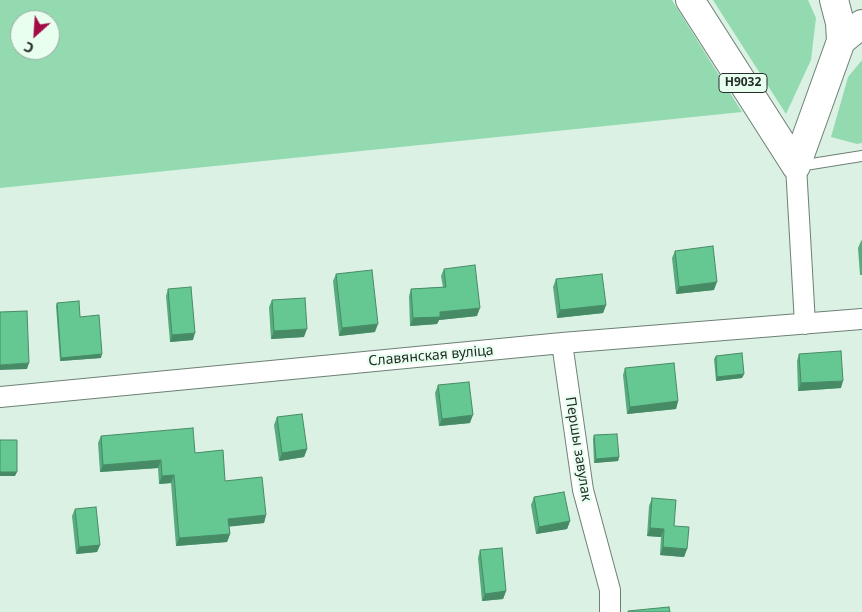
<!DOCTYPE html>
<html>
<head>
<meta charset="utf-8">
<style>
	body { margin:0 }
	#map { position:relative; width:862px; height:612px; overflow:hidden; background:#dbf1e3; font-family:"Noto Sans",sans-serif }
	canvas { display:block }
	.north { position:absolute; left:10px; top:10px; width:50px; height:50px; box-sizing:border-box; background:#e8fff0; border:1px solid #9aaba0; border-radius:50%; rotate:206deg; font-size:14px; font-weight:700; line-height:20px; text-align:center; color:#252e28 }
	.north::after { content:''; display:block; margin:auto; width:18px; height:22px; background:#a40c46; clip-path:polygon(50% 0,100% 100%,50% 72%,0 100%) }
</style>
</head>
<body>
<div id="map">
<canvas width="862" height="612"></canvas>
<div class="north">С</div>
</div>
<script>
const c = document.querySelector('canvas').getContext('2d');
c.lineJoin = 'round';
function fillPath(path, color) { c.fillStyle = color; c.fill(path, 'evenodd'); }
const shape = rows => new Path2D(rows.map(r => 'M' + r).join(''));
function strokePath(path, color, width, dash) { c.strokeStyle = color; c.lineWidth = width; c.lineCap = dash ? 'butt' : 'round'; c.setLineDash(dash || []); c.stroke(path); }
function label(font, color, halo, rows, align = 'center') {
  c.font = font + ' "Noto Sans",sans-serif'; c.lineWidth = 4.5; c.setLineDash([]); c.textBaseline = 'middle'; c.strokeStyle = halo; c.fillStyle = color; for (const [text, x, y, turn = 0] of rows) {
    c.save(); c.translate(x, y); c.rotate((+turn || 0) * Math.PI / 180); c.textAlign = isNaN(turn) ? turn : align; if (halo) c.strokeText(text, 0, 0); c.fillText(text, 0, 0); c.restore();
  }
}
fillPath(shape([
	[0,0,672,0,742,112,0,188],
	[20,20,50,20,50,50,20,50],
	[713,0,808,0,816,18,811,60,786,114],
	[862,60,862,143,857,144,831,137,848,77]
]), '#94dab1');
const lane = shape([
	[799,166,862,156]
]);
const street = shape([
	[796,166,805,324],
	[562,343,583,490,610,590,610,612],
	[0,397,562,343,862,319]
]);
const highway = shape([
	[690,0,796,166],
	[841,41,862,24],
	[796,166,841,41,840,23,834,0]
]);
strokePath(lane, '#6c8174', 12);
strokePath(street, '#6c8174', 22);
strokePath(highway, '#6c8174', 30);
strokePath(lane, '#fff', 10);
strokePath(street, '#fff', 20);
strokePath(highway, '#fff', 28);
fillPath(shape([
	[862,240,862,275,860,275,858,248,861,241],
	[675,251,714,290,676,294,672,258],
	[444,269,477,316,439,320,437,324,410,326,409,296,411,289,443,287,441,276],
	[336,274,375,332,339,336,333,281],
	[556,279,606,305,603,313,557,318,553,287],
	[168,289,193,340,170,342,166,296],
	[272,300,304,337,271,339,269,307],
	[57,303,80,317,101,358,60,361,56,306],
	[799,354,841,388,798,391,797,361],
	[716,356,744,374,742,378,716,381,714,359],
	[625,368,678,401,676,409,627,414,623,375],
	[438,385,470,423,439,426,435,393],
	[277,417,307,449,304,457,279,461,274,425],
	[594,435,619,457,618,461,594,463,593,439],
	[101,436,195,453,225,481,266,515,264,523,229,526,230,534,227,542,176,546,171,483,159,484,158,468,100,472,98,443],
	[534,497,570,521,567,529,536,534,531,505],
	[652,498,674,526,687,549,684,557,660,555,661,537,647,536,649,506],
	[75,509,100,545,97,552,76,554,72,516],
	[480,550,506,591,503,599,482,601,478,558]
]), '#57ab7e');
fillPath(shape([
	[717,282,714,290,676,294,679,287],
	[606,305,603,313,557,318,560,310],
	[480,308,477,316,439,320,437,324,410,326,413,318,440,312],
	[378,324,375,332,339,336,342,328],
	[307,329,304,337,271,339,274,331],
	[195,333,193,340,170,342,172,335],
	[102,354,101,358,60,361,61,358],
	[29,363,27,369,0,370,0,365],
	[744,374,742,378,716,381,717,377],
	[843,381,841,388,798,391,801,383],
	[678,401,676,409,627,414,630,407],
	[473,415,470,423,439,426,442,419],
	[307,449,304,457,279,461,282,453],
	[619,457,618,461,594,463,596,459],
	[161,460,158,468,100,472,103,465],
	[0,472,17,472,15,476,0,476],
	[174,475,171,483,159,484,162,476],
	[266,515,264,523,226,527,228,519],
	[570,521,567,529,536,534,539,527],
	[650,528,664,529,661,537,647,536],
	[230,534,227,542,176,546,179,538],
	[100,545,97,552,76,554,79,547],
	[663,547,687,549,684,557,660,555],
	[506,591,503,599,482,601,485,594]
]), '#478b66');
const building = shape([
	[713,246,717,282,679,287,675,251,713,246],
	[475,265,480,308,440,312,440,317,413,318,411,289,446,287,444,269,475,265],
	[372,270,378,324,342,328,336,274,372,270],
	[602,274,606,305,560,310,556,279,602,274],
	[191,287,195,333,172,335,168,289,191,287],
	[305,298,307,329,274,331,272,300,305,298],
	[79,301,80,317,99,315,102,354,61,358,57,303,79,301],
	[27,311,29,363,0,365,0,312,27,311],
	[841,351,843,381,801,383,799,354,841,351],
	[742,353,744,374,717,377,716,356,742,353],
	[674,363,678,401,630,407,625,368,674,363],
	[469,382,473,415,442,419,438,385,469,382],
	[302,414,307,449,282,453,277,417,302,414],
	[193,428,195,453,223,450,225,481,262,477,266,515,228,519,230,534,179,538,174,475,162,476,161,460,103,465,101,436,193,428],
	[617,434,619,457,596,459,594,435,617,434],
	[0,440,17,440,17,472,0,472,0,440],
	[564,492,570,521,539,527,534,497,564,492],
	[652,498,676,500,674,526,689,527,687,549,663,547,664,529,650,528,652,498],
	[96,507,100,545,79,547,75,509,96,507],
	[502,548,506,591,485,594,480,550,502,548],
	[669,607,670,612,628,612,628,611,669,607]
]);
fillPath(building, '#65c792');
strokePath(building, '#478b66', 1);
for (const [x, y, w] of [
	[743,83,48]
]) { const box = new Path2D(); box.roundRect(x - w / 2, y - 9.5, w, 19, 4); c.fillStyle = '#e8fff0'; c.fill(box); strokePath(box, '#252e28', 1); }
label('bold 12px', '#252e28', null, [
	["Н9032",743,83]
]);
label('14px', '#252e28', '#e8fff0', [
	["Славянская вуліца",431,356,-5],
	["Першы завулак",578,449,81]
]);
</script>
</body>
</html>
